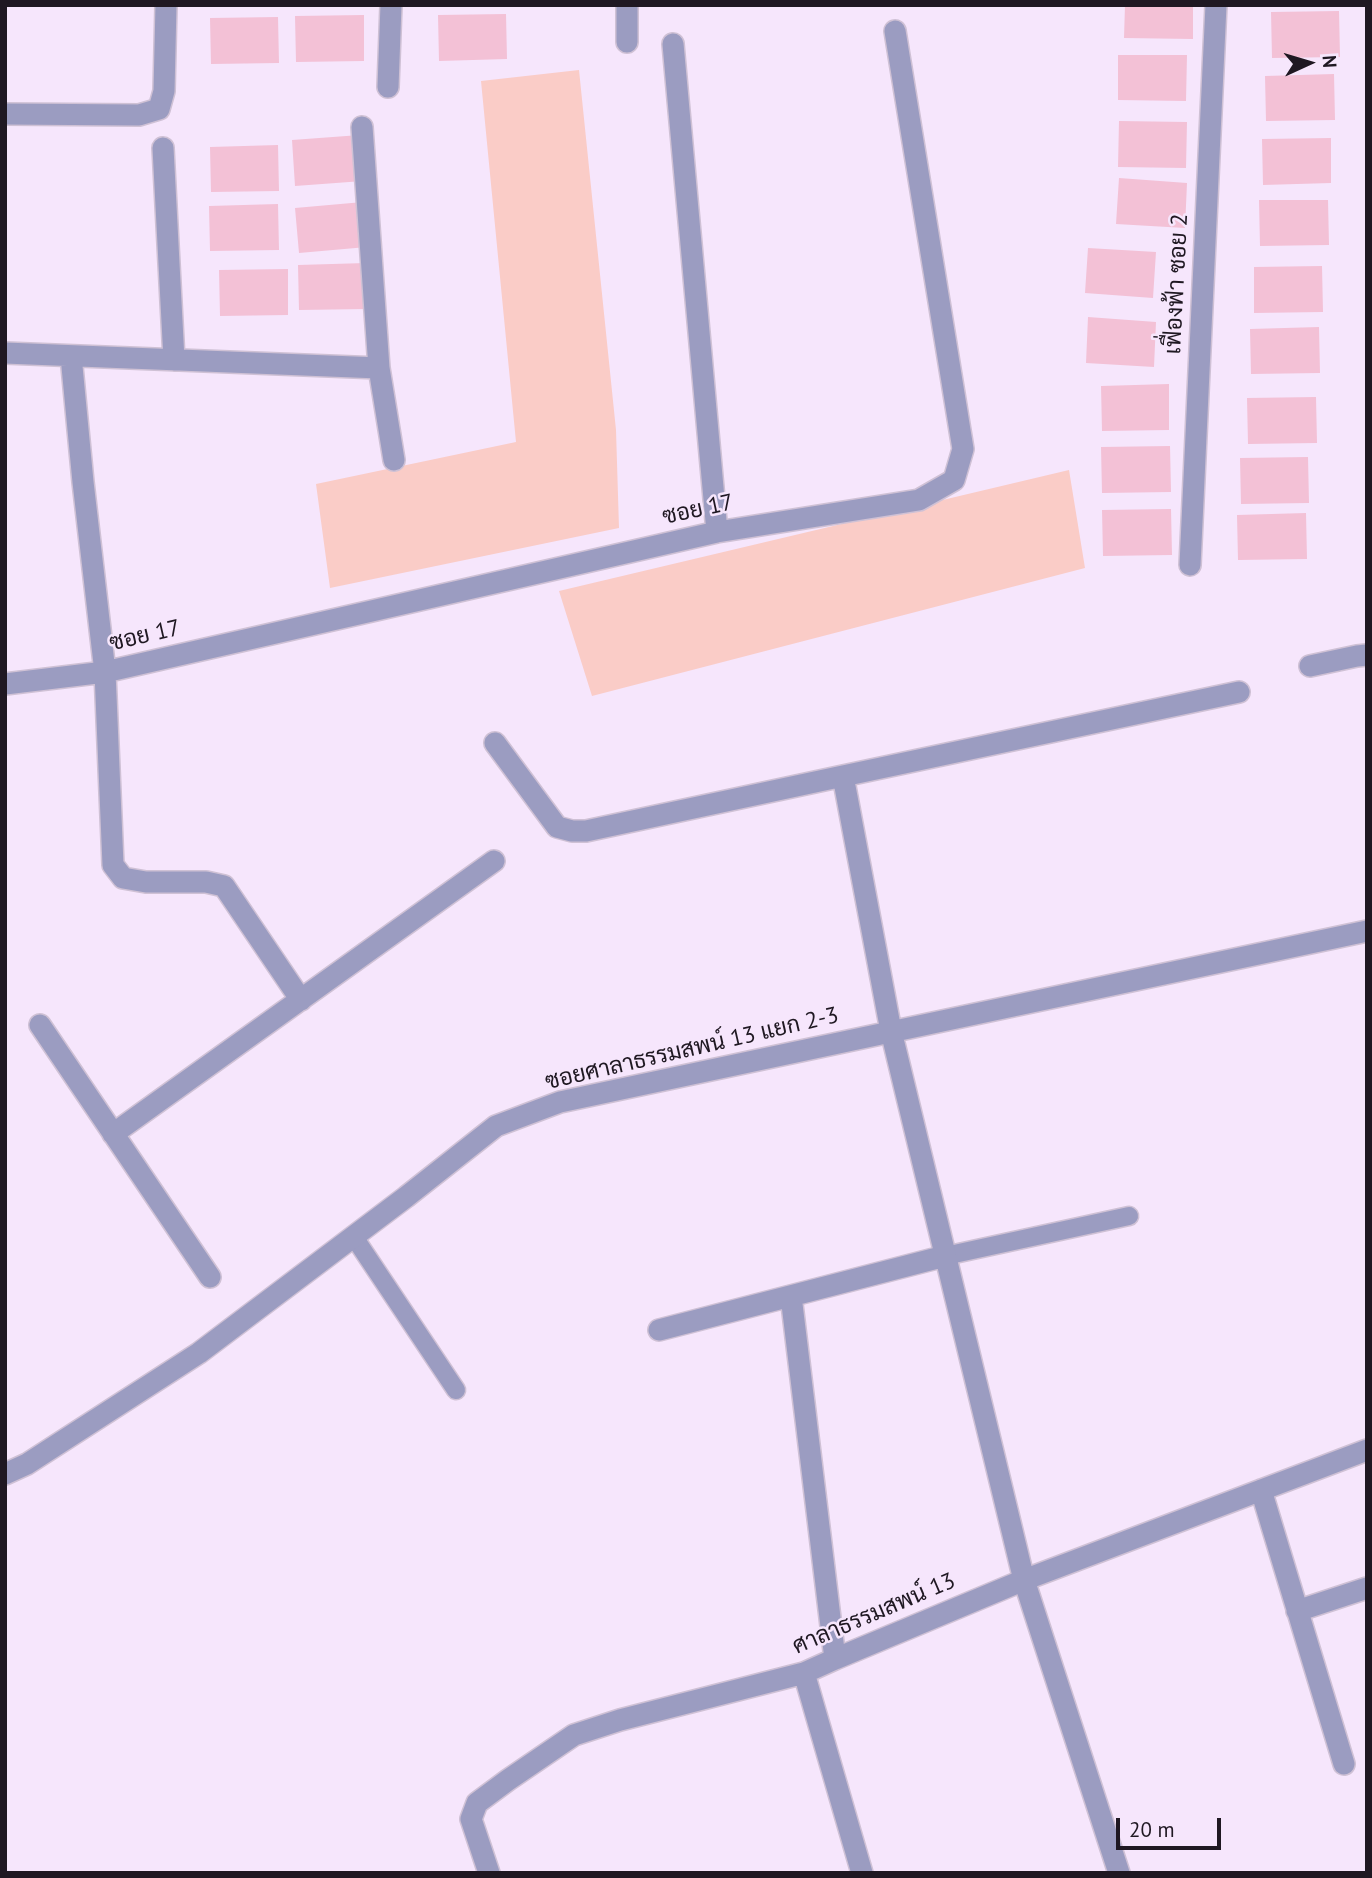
<!DOCTYPE html>
<html>
<head>
<meta charset="utf-8">
<style>
	body { margin:0 }
	#map { position:relative; width:1372px; height:1878px; overflow:hidden; background:#f6e6fc; font-family:"PT Sans",sans-serif }
	canvas { display:block }
	.frame { position:absolute; inset:0; border:7px solid #1f1822; pointer-events:none }
	.north { position:absolute; left:1274px; top:28px; width:70px; height:70px; -webkit-text-stroke:5px #f6e6fc; paint-order:stroke; rotate:86deg; font-size:19px; font-weight:700; line-height:28px; text-align:center; color:#1f1822 }
	.north::after { content:''; display:block; margin:auto; width:24px; height:32px; background:#1f1822; clip-path:polygon(50% 0,100% 100%,50% 72%,0 100%) }
	.scale { position:absolute; left:1116px; top:1818px; width:105px; height:32px; box-sizing:border-box; border:4px solid #1f1822; border-top:0; padding-left:9px; font-size:21px; line-height:24px; white-space:nowrap; color:#1f1822; -webkit-text-stroke:5px #f6e6fc; paint-order:stroke }
</style>
</head>
<body>
<div id="map">
<canvas width="1372" height="1878"></canvas>
<div class="frame"></div>
<div class="north">N</div>
<div class="scale">20 m</div>
</div>
<script>
const c = document.querySelector('canvas').getContext('2d');
c.lineJoin = 'round';
function fillPath(path, color) { c.fillStyle = color; c.fill(path, 'evenodd'); }
const shape = rows => new Path2D(rows.map(r => 'M' + r).join(''));
function strokePath(path, color, width, dash) { c.strokeStyle = color; c.lineWidth = width; c.lineCap = dash ? 'butt' : 'round'; c.setLineDash(dash || []); c.stroke(path); }
function label(font, color, halo, rows, align = 'center') {
  c.font = font + ' "PT Sans",Sarabun,sans-serif'; c.lineWidth = 5; c.setLineDash([]); c.textBaseline = 'middle'; c.strokeStyle = halo; c.fillStyle = color; for (const [text, x, y, turn = 0] of rows) {
    c.save(); c.translate(x, y); c.rotate((+turn || 0) * Math.PI / 180); c.textAlign = isNaN(turn) ? turn : align; if (halo) c.strokeText(text, 0, 0); c.fillText(text, 0, 0); c.restore();
  }
}
fillPath(shape([
	[579,70,616,430,619,528,330,588,316,484,516,442,481,81],
	[1069,470,1085,568,592,696,559,591]
]), '#faccc7');
fillPath(shape([
	[1125,5,1193,5,1193,39,1124,38],
	[1339,11,1340,57,1272,58,1271,12],
	[506,14,507,59,439,61,438,15],
	[364,15,364,61,296,62,295,16],
	[278,17,279,63,211,64,210,18],
	[1118,55,1187,55,1186,101,1118,100],
	[1334,74,1335,120,1266,121,1265,76],
	[1119,121,1187,122,1186,168,1118,167],
	[360,135,363,181,295,186,292,140],
	[1331,138,1331,183,1263,185,1262,139],
	[278,145,279,191,211,192,210,147],
	[1119,178,1187,183,1185,228,1116,224],
	[1259,200,1328,200,1329,245,1260,246],
	[363,202,367,247,299,253,295,208],
	[278,204,279,250,210,251,209,206],
	[1088,248,1156,252,1153,298,1085,293],
	[366,263,367,309,299,310,298,265],
	[1322,266,1323,312,1254,313,1254,267],
	[288,269,288,315,220,316,219,270],
	[1088,317,1156,322,1154,367,1086,363],
	[1319,327,1320,373,1251,374,1250,329],
	[1169,384,1169,430,1102,431,1101,386],
	[1316,397,1317,443,1248,444,1247,398],
	[1170,446,1171,492,1102,493,1101,447],
	[1308,457,1309,503,1241,504,1240,458],
	[1171,509,1172,555,1103,556,1102,510],
	[1306,513,1307,559,1238,560,1237,515]
]), '#f3c1d6');
const lane = shape([
	[354,1237,456,1390],
	[945,1256,1129,1216]
]);
const street = shape([
	[627,5,627,42],
	[673,44,717,532],
	[388,87,391,5],
	[5,114,139,115,159,109,164,91,166,5],
	[362,127,379,368,394,460],
	[163,148,174,360],
	[5,353,379,368],
	[71,356,83,482,105,672,113,865,123,878,146,882,206,882,224,886,301,1000],
	[1190,565,1216,5],
	[1310,666,1357,656,1367,655],
	[5,684,105,672,717,532,919,500,954,480,963,449,895,31],
	[495,743,557,827,572,831,586,831,843,776],
	[40,1025,210,1277],
	[113,1134,494,861],
	[791,1296,835,1659],
	[659,1330,945,1256],
	[5,1474,27,1464,199,1353,406,1197,496,1126,560,1102,1367,931],
	[1261,1490,1344,1764],
	[1297,1611,1367,1588],
	[804,1673,862,1873],
	[489,1873,471,1819,477,1803,508,1780,574,1735,620,1720,804,1673,835,1659,1024,1580,1367,1450],
	[1119,1873,1024,1580,891,1031,843,776,1239,692]
]);
strokePath(lane, '#cfc1d5', 21);
strokePath(street, '#cfc1d5', 24);
strokePath(lane, '#9b9cc1', 18);
strokePath(street, '#9b9cc1', 21);
label('23px', '#1f1822', '#f6e6fc', [
	["เฟื่องฟ้า ซอย 2",1177,284,-87],
	["ซอย 17",698,510,-12],
	["ซอย 17",145,636,-13],
	["ซอยศาลาธรรมสพน์ 13 แยก 2-3",692,1049,-13],
	["ศาลาธรรมสพน์ 13",874,1614,-23]
]);
</script>
</body>
</html>
